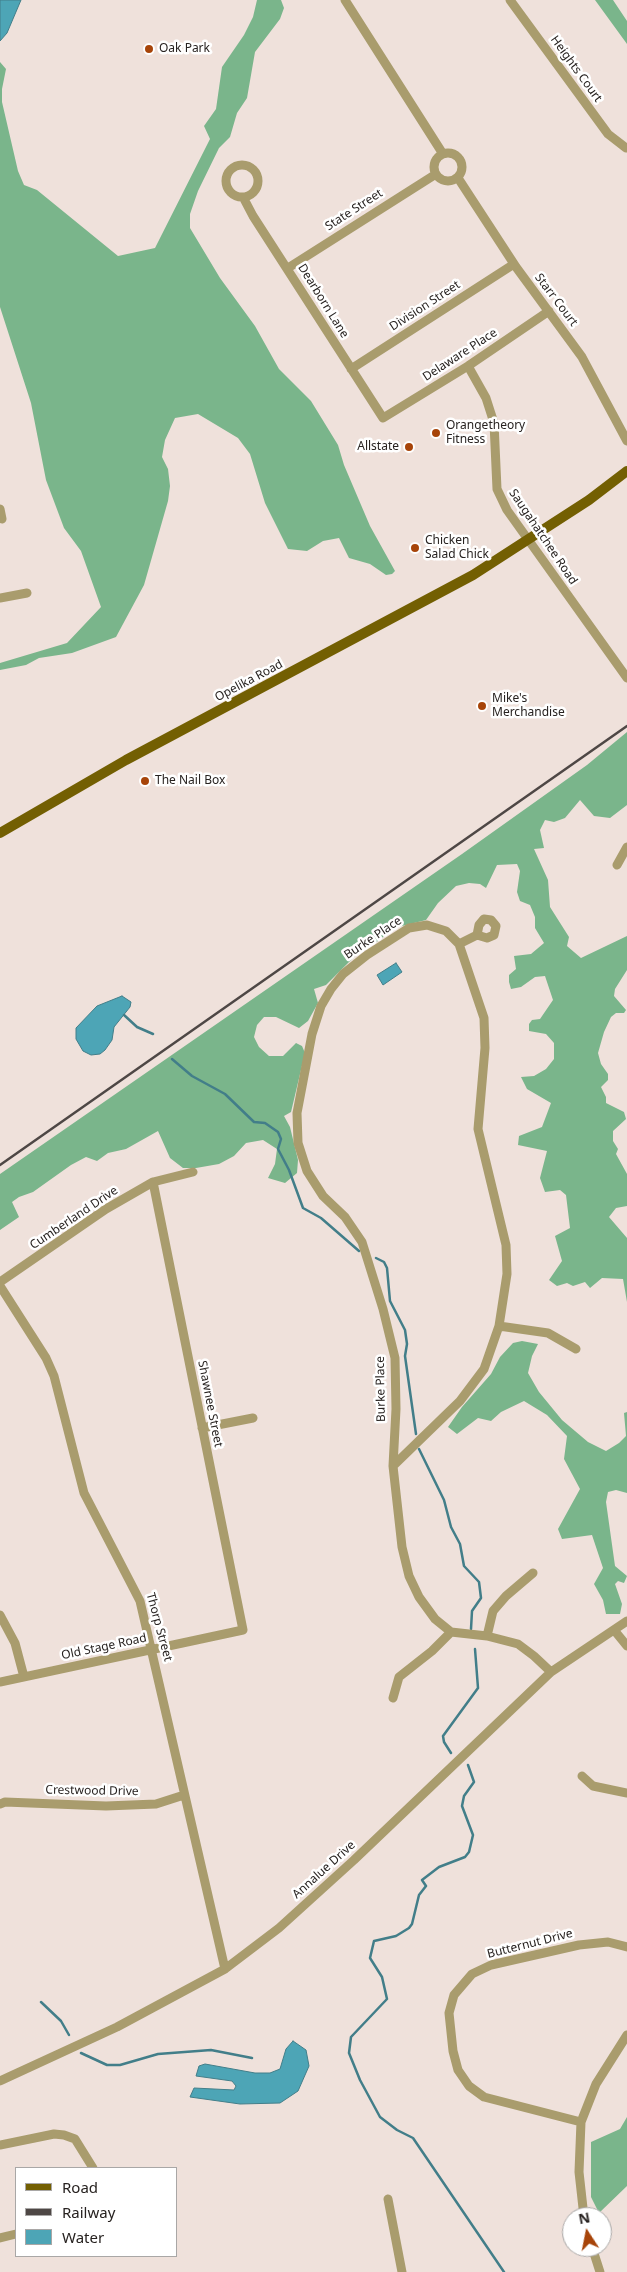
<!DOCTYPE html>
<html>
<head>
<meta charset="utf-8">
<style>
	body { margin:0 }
	#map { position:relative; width:627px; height:2272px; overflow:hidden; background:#efe1db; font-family:"Noto Sans",sans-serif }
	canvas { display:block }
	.legend { position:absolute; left:15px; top:2167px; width:162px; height:90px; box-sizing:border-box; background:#fff; border:1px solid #a9a7a6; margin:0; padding:6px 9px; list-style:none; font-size:15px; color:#272220 }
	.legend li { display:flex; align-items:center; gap:10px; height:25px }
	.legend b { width:25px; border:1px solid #a9a7a6 }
	.north { position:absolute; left:562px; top:2207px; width:50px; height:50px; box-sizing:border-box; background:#fff; border:1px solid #a9a7a6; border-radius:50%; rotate:349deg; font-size:14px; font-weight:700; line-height:20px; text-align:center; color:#272220 }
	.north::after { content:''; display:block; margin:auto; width:18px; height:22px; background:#a74409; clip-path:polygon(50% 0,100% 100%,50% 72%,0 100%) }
</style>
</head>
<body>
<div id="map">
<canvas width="627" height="2272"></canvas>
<ul class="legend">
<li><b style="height:6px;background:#735f02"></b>Road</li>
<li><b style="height:6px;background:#4e4745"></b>Railway</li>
<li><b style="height:14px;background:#4da5b6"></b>Water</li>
</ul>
<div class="north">N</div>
</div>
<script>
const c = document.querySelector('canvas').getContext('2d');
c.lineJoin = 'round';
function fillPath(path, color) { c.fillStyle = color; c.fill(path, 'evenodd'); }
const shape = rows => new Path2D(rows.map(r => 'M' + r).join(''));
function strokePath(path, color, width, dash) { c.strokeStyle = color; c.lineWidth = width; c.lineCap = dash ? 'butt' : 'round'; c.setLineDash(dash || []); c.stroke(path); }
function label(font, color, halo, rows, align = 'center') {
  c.font = font + ' "Noto Sans",sans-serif'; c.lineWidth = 5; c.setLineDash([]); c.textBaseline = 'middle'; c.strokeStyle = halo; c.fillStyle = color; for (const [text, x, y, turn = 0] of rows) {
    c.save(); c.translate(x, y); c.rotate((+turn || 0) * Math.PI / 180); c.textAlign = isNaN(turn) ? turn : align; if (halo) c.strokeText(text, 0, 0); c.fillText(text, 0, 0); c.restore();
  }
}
fillPath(shape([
	[257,0,281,0,284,8,280,19,255,52,247,98,237,113,230,137,219,148,198,191,190,214,190,228,220,278,255,326,279,369,311,401,338,445,344,465,370,526,395,571,392,574,386,575,370,564,349,558,339,538,323,541,307,551,288,549,265,503,250,454,238,438,198,414,175,418,165,440,162,457,168,469,170,486,168,501,144,585,116,637,72,653,39,658,26,665,0,670,0,663,67,643,101,607,81,551,64,528,46,480,31,403,0,307,0,62,6,69,2,89,2,102,18,171,24,185,37,190,118,256,155,248,210,139,204,126,216,109,222,67,244,35,253,17],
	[595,0,613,0,627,21,627,44],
	[627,732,627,805,610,818,594,816,580,800,565,818,554,822,545,820,540,830,544,848,534,849,548,880,550,907,569,937,567,946,581,958,627,936,627,970,615,989,614,996,626,1010,624,1013,616,1013,611,1017,604,1032,598,1053,601,1064,608,1074,608,1080,601,1087,606,1097,606,1103,624,1112,626,1119,613,1131,613,1141,618,1149,616,1154,627,1174,627,1206,616,1208,609,1217,627,1238,627,1302,623,1279,602,1278,590,1288,585,1282,573,1286,567,1283,557,1286,549,1280,562,1261,555,1236,570,1228,566,1195,560,1190,545,1192,540,1178,547,1151,518,1145,519,1136,542,1127,551,1103,527,1089,521,1077,534,1076,546,1069,554,1059,554,1043,546,1034,529,1031,529,1024,532,1020,540,1019,553,1000,545,976,535,977,521,987,511,989,509,982,509,975,516,969,514,956,531,954,544,943,535,928,535,917,530,905,520,901,517,892,520,871,517,864,497,865,486,888,480,884,469,883,456,886,438,903,426,920,394,928,378,941,362,949,326,985,314,989,318,1003,308,1021,299,1028,276,1017,264,1017,257,1025,254,1037,259,1047,269,1056,283,1056,296,1043,302,1046,305,1053,291,1112,284,1116,290,1127,298,1160,297,1173,285,1183,268,1178,275,1164,277,1149,263,1140,246,1143,234,1156,219,1164,196,1168,183,1168,170,1158,158,1131,126,1149,108,1153,97,1161,86,1157,71,1165,33,1192,19,1197,12,1202,19,1217,0,1230,0,1174,462,854,587,765],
	[522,1341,538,1344,532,1356,528,1373,539,1392,562,1420,588,1442,606,1451,619,1443,626,1436,624,1413,627,1412,627,1493,616,1490,608,1492,606,1502,615,1566,627,1576,624,1583,618,1581,615,1584,622,1604,620,1614,606,1614,603,1600,594,1584,603,1568,592,1535,562,1539,558,1529,580,1489,564,1459,567,1436,547,1415,524,1401,501,1412,491,1421,478,1418,457,1434,448,1427,462,1407,491,1374,500,1357,513,1343],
	[627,2117,627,2186,599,2213,591,2197,591,2142,620,2129]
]), '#7ab58b');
const water = shape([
	[0,0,21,0,7,33,0,41,0,0],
	[396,963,402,972,383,985,377,975,396,963],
	[122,996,131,1002,130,1007,114,1027,112,1040,105,1050,100,1054,91,1055,83,1051,76,1039,76,1028,97,1006,122,996],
	[293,2041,306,2050,309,2066,298,2091,280,2103,240,2104,190,2097,194,2088,234,2090,236,2086,232,2081,196,2076,199,2066,205,2064,255,2073,270,2073,280,2069,286,2049,293,2041]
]);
fillPath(water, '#4da5b6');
strokePath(water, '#427e89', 1);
strokePath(shape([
	[124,1015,137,1027,153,1034],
	[172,1059,192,1076,225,1094,254,1122,265,1123,278,1132,281,1139,278,1149,289,1170,303,1208,321,1218,359,1251],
	[376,1258,384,1262,387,1268,390,1301,405,1330,407,1344,405,1356,416,1434],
	[419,1449,444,1500,451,1527,460,1544,464,1566,479,1582,481,1598,472,1611,471,1629],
	[451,1753,444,1742,443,1736,478,1688,475,1649],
	[468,1765,474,1782,464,1796,462,1806,473,1835,469,1852,465,1857,439,1867,422,1880,426,1886,419,1895,412,1924,409,1928,396,1936,374,1941,370,1958,382,1977,387,1999,351,2037,349,2053,360,2080,380,2117,397,2130,413,2138,504,2272],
	[41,2002,61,2021,69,2035],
	[81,2053,107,2065,120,2065,158,2054,211,2050,252,2058]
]), '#427e89', 2.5);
strokePath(shape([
	[345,0,443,154],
	[510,0,608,134,626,148],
	'434 167a14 14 0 1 1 28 0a14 14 0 1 1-28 0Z',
	'226 181a16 16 0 1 1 32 0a16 16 0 1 1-32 0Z',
	[458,178,516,267,582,357,627,441],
	[243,197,253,216,383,418,468,366,549,311],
	[288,268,436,174],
	[468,366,486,398,494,423,497,489,507,510,627,678],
	[351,369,514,264],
	[0,509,2,519],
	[0,598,27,593],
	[617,865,627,847],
	[484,919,491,920,496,926,494,935,487,938,477,935,479,925,484,919],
	[459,944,477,935],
	[0,1282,106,1209,153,1182,193,1172],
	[0,1286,46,1358,54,1376,84,1493,140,1601,225,1969],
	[499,1326,548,1333,576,1349],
	[202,1428,253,1418],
	[393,1466,396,1409,395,1358,383,1309,362,1242,345,1217,323,1196,307,1171,298,1143,297,1113,312,1034,321,1006,331,989,343,974,367,955,409,928,427,925,446,931,459,944,484,1018,485,1048,478,1129,506,1245,507,1274,499,1326,484,1369,460,1401,393,1466,402,1547,409,1576,419,1597,435,1619,451,1632,487,1636,518,1644,534,1656,551,1672],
	[0,1615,15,1643,24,1677],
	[614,1630,627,1646],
	[487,1636,493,1611,506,1596,533,1573],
	[0,1682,243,1630,153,1182],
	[393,1698,399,1677,432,1651,451,1632],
	[582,1776,593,1786,627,1793],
	[0,1804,5,1802,106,1806,156,1804,184,1795],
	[0,2081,117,2027,225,1969,279,1928,354,1860,551,1672,627,1621],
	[581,2122,484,2097,469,2086,458,2070,453,2051,449,2013,454,1995,472,1974,491,1965,579,1945,608,1942,627,1947],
	[0,2145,54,2134,64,2135,75,2139,93,2168],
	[388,2199,402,2272],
	[584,2217,579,2172,581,2122,596,2084,627,2035],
	[0,2238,16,2234],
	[592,2247,600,2272]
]), '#a99c6d', 9);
strokePath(shape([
	[0,833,126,760,473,575,589,500,627,471]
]), '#735f02', 10);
strokePath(shape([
	[0,1165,627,726]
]), '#4e4745', 2.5);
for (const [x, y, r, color] of [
	[149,49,5,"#a74409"],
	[436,433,5,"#a74409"],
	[409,447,5,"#a74409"],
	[415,548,5,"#a74409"],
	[482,706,5,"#a74409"],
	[145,781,5,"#a74409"]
]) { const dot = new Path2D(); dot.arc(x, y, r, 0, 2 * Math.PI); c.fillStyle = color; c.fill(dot); strokePath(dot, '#fff', 2); }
label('12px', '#272220', '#fff', [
	["Oak Park",159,49],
	["Orangetheory",446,426],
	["Fitness",446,440],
	["Allstate",399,447,"right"],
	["Chicken",425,541],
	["Salad Chick",425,555],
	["Mike's",492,699],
	["Merchandise",492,713],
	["The Nail Box",155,781]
], 'left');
label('12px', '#272220', '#fff', [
	["Heights Court",576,69,54],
	["State Street",354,210,-33],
	["Starr Court",556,300,53],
	["Dearborn Lane",323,301,58],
	["Division Street",425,306,-33],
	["Delaware Place",460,355,-33],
	["Saugahatchee Road",543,537,56],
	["Opelika Road",249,681,-28],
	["Burke Place",373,938,-34],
	["Cumberland Drive",74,1218,-34],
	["Burke Place",381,1389,-91],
	["Shawnee Street",210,1404,79],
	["Thorp Street",159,1627,75],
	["Old Stage Road",104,1647,-12],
	["Crestwood Drive",92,1791,1],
	["Annalue Drive",324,1870,-42],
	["Butternut Drive",530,1944,-14]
]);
</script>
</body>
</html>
